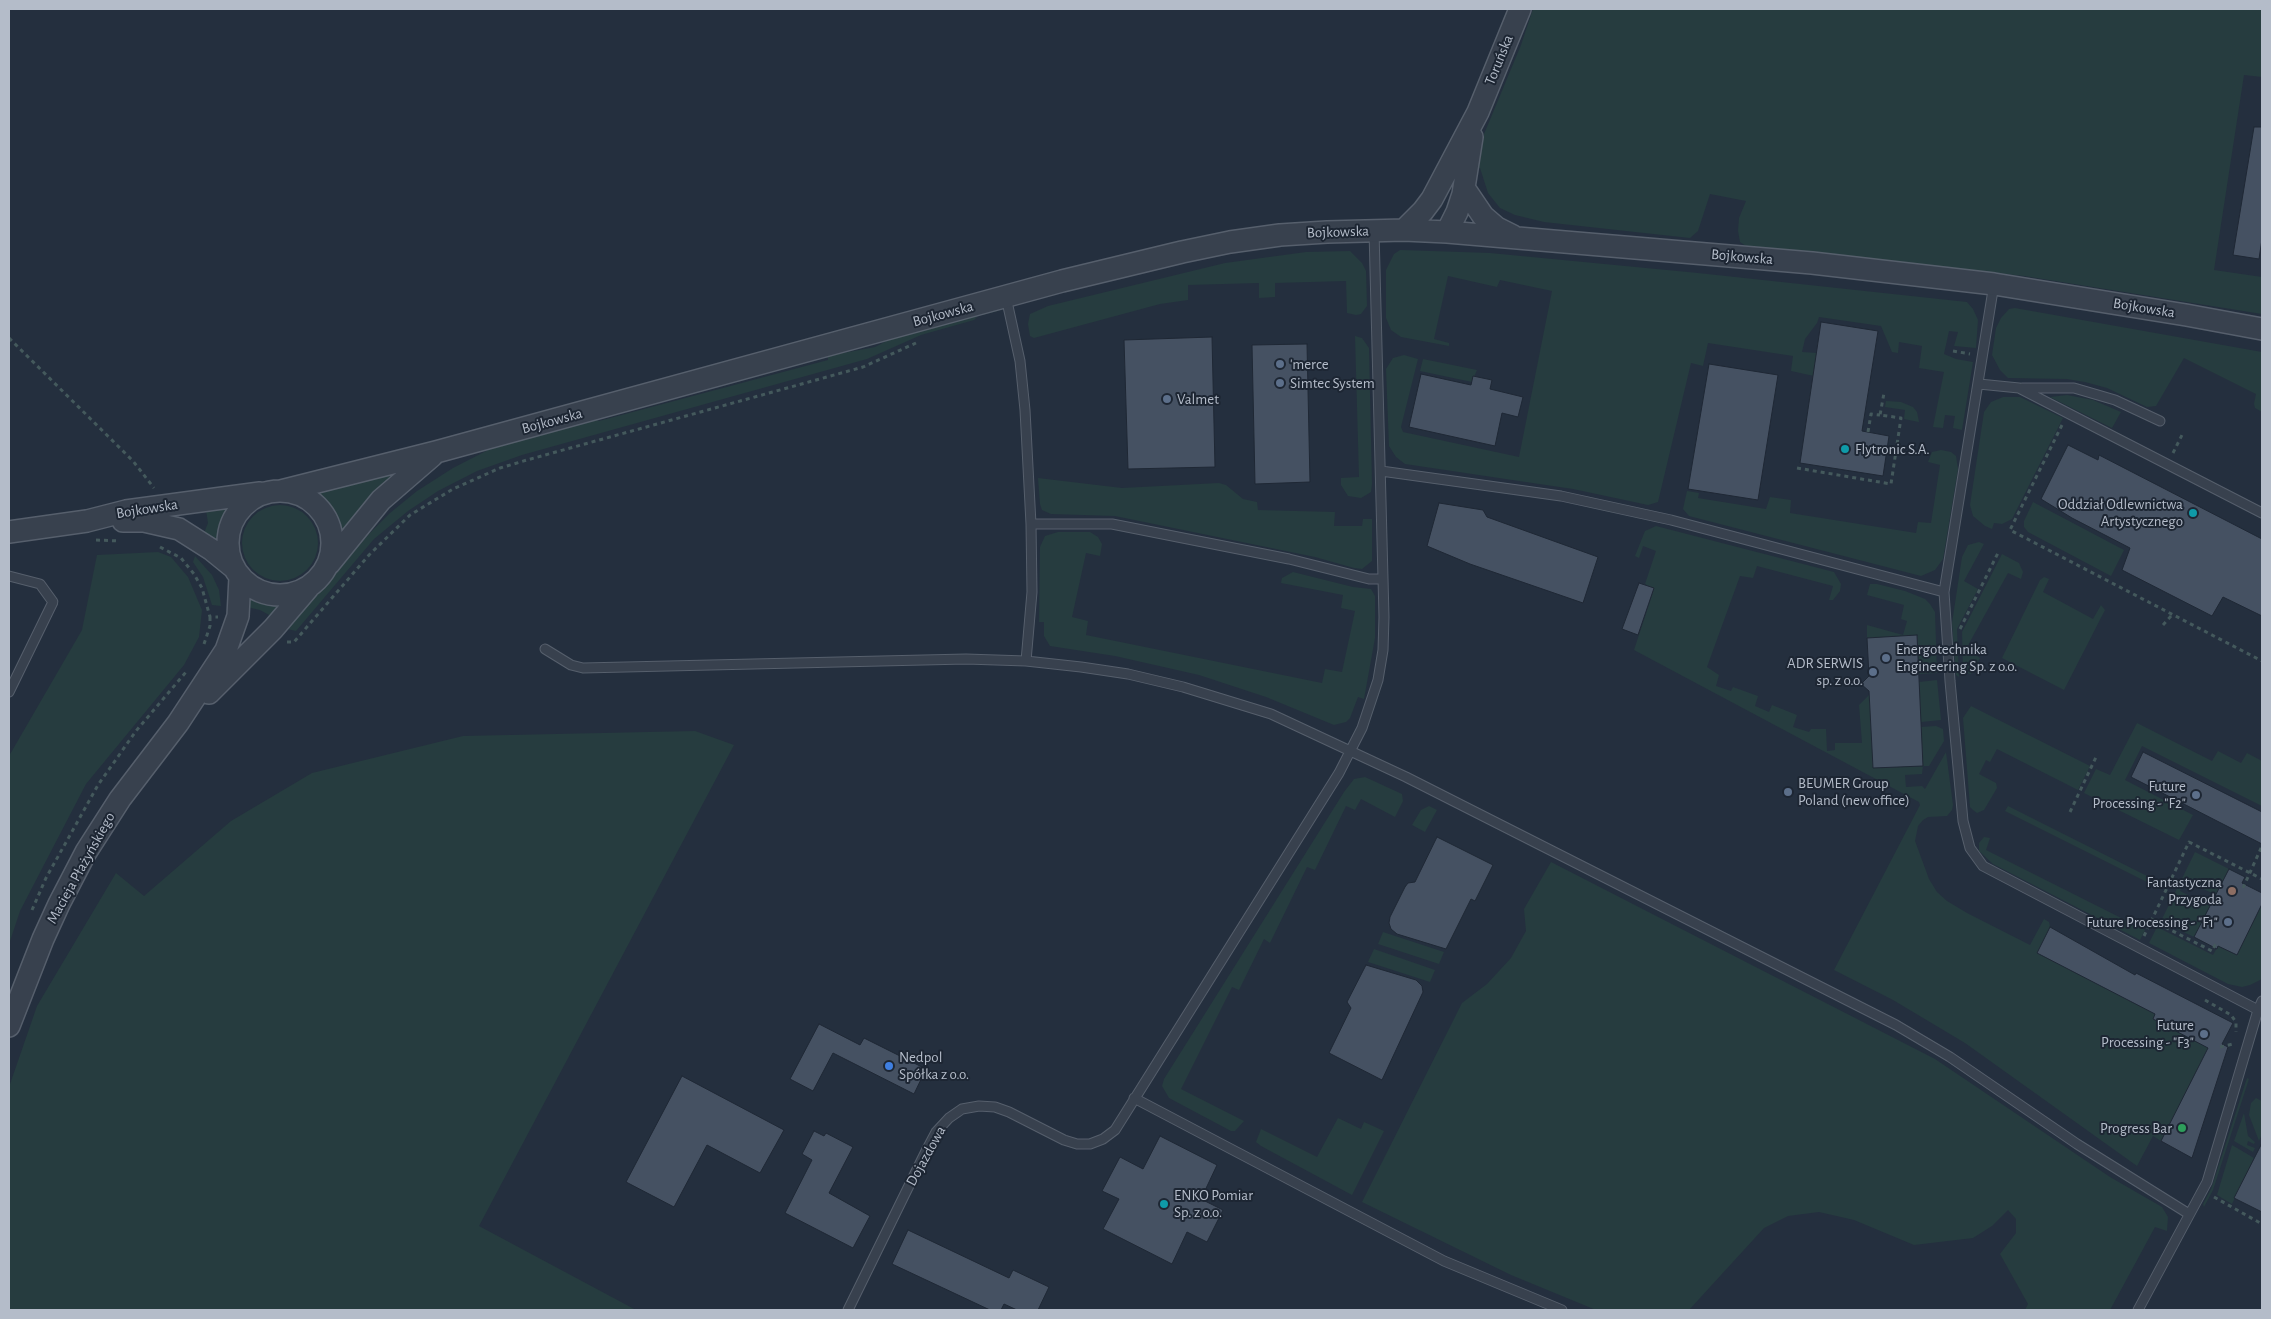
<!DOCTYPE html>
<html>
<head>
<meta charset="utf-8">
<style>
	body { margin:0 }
	#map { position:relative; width:2271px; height:1319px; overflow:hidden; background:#242f3e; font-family:"Alegreya Sans",sans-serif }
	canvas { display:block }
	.frame { position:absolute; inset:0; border:10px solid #b4bcc9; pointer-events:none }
</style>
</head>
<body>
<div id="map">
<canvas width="2271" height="1319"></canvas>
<div class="frame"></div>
</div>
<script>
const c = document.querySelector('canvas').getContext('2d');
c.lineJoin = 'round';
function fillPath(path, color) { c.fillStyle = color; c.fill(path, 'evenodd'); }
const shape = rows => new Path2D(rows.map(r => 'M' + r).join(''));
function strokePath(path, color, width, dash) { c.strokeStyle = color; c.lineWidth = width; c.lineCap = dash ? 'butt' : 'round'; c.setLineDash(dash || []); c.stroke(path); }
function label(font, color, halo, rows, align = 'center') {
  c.font = font + ' "Alegreya Sans",sans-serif'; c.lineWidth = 4; c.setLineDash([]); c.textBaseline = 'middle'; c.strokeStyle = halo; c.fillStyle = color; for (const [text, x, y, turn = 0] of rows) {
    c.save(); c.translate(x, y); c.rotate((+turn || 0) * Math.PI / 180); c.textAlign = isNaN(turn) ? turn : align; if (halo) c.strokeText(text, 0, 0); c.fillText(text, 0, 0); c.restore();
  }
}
fillPath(shape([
	[1533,9,2262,9,2262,77,2244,75,2214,270,2262,277,2262,314,2024,276,1746,246,1740,242,1738,231,1739,218,1746,201,1710,194,1698,231,1690,238,1544,222,1515,215,1500,208,1488,193,1480,168,1475,169,1477,151,1521,45],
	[1400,250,1490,253,1698,273,1967,302,1973,309,1978,320,1976,348,1954,346,1958,332,1949,331,1944,354,1956,359,1973,362,1962,430,1953,428,1955,416,1945,415,1943,428,1933,427,1944,372,1919,368,1922,346,1899,342,1898,353,1892,352,1881,326,1819,317,1817,323,1805,339,1802,352,1817,353,1814,376,1791,371,1793,356,1708,343,1703,366,1691,363,1658,502,1648,505,1573,489,1405,464,1396,457,1389,446,1386,369,1393,358,1404,355,1418,359,1401,427,1403,432,1519,457,1552,291,1500,280,1497,287,1448,276,1434,339,1449,343,1449,346,1401,337,1391,330,1386,318,1386,270,1394,254],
	[1350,251,1362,263,1366,271,1367,306,1361,314,1356,315,1347,313,1346,281,1275,283,1275,297,1259,298,1259,283,1188,285,1188,300,1160,304,1034,338,1030,336,1028,324,1030,314,1048,306,1225,263,1306,252],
	[998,308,998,311,978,316,974,320,921,335,867,359,522,455,477,471,438,491,408,511,374,539,296,631,287,629,369,534,390,513,417,491,453,468,488,450,594,419,599,421,828,360,828,356,875,347,898,335],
	[2015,308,2262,352,2262,412,2255,408,2254,404,2256,394,2184,358,2156,406,2147,407,2107,388,2085,382,2067,379,2008,378,2000,370,1992,355,1996,328,2001,318,2009,309],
	[1355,336,1362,338,1369,348,1372,484,1371,492,1361,498,1348,496,1341,485,1341,478,1359,477],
	[1423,359,1477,370,1472,382,1420,371],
	[2067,395,2093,400,2121,412,2112,428,2050,397],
	[2003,397,2020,397,2063,418,2012,519,2002,524,1994,523,1992,529,1985,526,1973,516,1970,505,1984,412,1991,402],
	[1886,401,1901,402,1913,407,1917,412,1919,422,1904,419,1905,410,1885,407],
	[1941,450,1951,452,1956,456,1958,469,1943,559,1935,570,1921,576,1689,516,1683,509,1687,491,1699,493,1698,498,1766,509,1770,497,1791,500,1790,513,1916,533,1918,522,1931,523,1940,465,1928,462,1932,452],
	[400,472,340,535,330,513,312,494],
	[1038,478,1122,488,1219,483,1226,485,1243,499,1257,502,1258,510,1335,512,1334,526,1362,526,1363,519,1372,519,1372,561,1362,569,1354,568,1315,557,1115,516,1051,514,1042,510,1040,504],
	[2033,502,2124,550,2111,576,2028,532,2024,527,2024,521],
	'242 543a38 38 0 1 1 76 0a38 38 0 1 1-76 0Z',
	[232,506,224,516,220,534,220,547,204,533,208,523,206,510],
	[1656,526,1834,572,1841,584,1840,591,1833,600,1829,600,1833,586,1757,566,1753,578,1740,576,1707,667,1719,675,1716,686,1731,691,1733,687,1758,696,1755,706,1769,712,1772,705,1797,715,1793,727,1809,732,1811,729,1826,729,1827,751,1835,750,1835,743,1862,743,1859,705,1870,694,1874,768,1923,766,1921,727,1936,726,1943,729,1944,741,1929,766,1923,766,1922,774,1905,775,1906,787,1922,786,1925,789,1946,752,1953,805,1952,810,1947,816,1928,817,1923,820,1918,826,1915,841,1929,879,1937,892,1947,901,1967,913,2030,945,2044,919,2049,922,2050,927,2037,953,2155,1014,2153,1019,2208,1048,2161,1141,2153,1136,2137,1166,1965,1043,1893,1000,1834,970,1920,805,1919,802,1634,650,1654,589,1645,584,1656,551,1643,546,1639,558,1635,556,1645,531],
	[1058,532,1090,532,1098,537,1102,544,1100,556,1086,553,1072,617,1088,621,1086,635,1322,683,1325,669,1342,672,1355,611,1341,608,1343,595,1281,583,1282,578,1293,572,1353,587,1371,589,1375,596,1375,638,1364,699,1358,697,1350,718,1346,722,1334,725,1266,697,1199,675,1115,656,1050,646,1044,636,1044,622,1039,622,1040,547,1045,536],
	[1979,542,1984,544,1964,581,1978,589,1957,629,1959,677,1956,675,1952,623,1962,557,1968,545],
	[158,552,171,557,188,577,202,610,199,637,184,665,86,784,20,911,9,944,9,756,82,630,97,555],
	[2002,554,2019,563,2023,572,2021,579,2008,573,1966,649,1980,658,1971,674,1963,672,1962,632],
	[195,556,212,575,219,590,221,606,212,605,203,577,193,562],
	[2044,577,2049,579,2043,592,2093,619,2101,605,2105,610,2064,690,2002,658,2040,580],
	[1870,584,1877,584,1905,591,1925,599,1930,604,1935,612,1937,673,1919,674,1917,635,1867,638,1867,625,1903,635,1907,621,1901,619,1904,605,1867,595],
	[245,593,263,600,279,603,279,606,271,616,260,610,247,607],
	[1937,680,1941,720,1921,722,1919,682],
	[1971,706,2090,766,2078,790,1997,749,1990,762,1986,760,1979,774,1996,783,1997,788,1984,810,1977,813,1973,810,1970,807,1963,718],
	[2137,723,2212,761,2218,751,2241,763,2247,753,2262,761,2262,806,2142,746,2125,780,2193,815,2179,840,2084,793,2096,769,2110,775],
	[695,731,734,745,479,1226,636,1310,9,1310,9,1087,37,1006,116,873,144,896,231,821,312,773,463,736],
	[1365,777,1402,794,1403,801,1395,817,1361,799,1355,810,1346,806,1315,870,1307,867,1270,943,1264,939,1239,990,1232,987,1181,1089,1244,1121,1235,1131,1231,1131,1169,1098,1162,1086,1164,1079,1344,792,1354,779],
	[1429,806,1437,810,1425,832,1412,825,1421,810],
	[2008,806,2151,878,2149,883,2005,811],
	[1984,837,1990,838,1986,850,2145,930,2140,940,1993,864,1979,851,1979,843],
	[2195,852,2229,869,2216,895,2185,880,2180,891,2210,906,2194,937,2161,921],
	[1551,862,1935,1059,2110,1177,2162,1207,2168,1217,2167,1231,2155,1227,2110,1310,2025,1310,2028,1304,2000,1254,2016,1233,2016,1219,2008,1210,1992,1226,1973,1238,1914,1245,1854,1220,1819,1212,1788,1216,1764,1228,1689,1310,1596,1310,1511,1275,1362,1202,1462,1003,1487,984,1511,958,1526,931,1524,909],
	[2262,904,2262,979,2250,985,2242,987,2228,984,2149,943,2157,927,2213,955,2218,946,2237,955],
	[1383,932,1444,952,1439,964,1378,944],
	[1374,949,1435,970,1430,982,1368,962],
	[2247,1078,2249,1079,2213,1190,2204,1207,2203,1204,2211,1189],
	[2256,1098,2262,1101,2262,1134,2259,1141,2249,1115,2251,1103],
	[2244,1113,2248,1136,2255,1142,2254,1144,2248,1141,2247,1145,2255,1148,2253,1152,2234,1141],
	[1338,1118,1361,1129,1364,1122,1384,1131,1352,1195,1261,1146,1256,1142,1261,1129,1317,1157],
	[2232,1145,2254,1158,2232,1204,2217,1195]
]), '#263c3f');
const building = shape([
	[2254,127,2262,127,2262,239,2259,259,2233,255,2254,127],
	[1821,322,1878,331,1862,431,1889,436,1883,476,1800,463,1821,322],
	[1212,337,1215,467,1128,469,1124,340,1212,337],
	[1307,344,1310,482,1255,484,1252,345,1307,344],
	[1709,364,1778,375,1758,500,1688,489,1709,364],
	[1421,374,1471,385,1473,376,1492,380,1490,389,1523,397,1518,417,1502,413,1495,446,1409,427,1421,374],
	[2068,445,2098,460,2099,455,2262,539,2262,616,2223,597,2212,616,2122,570,2130,548,2072,518,2041,499,2068,445],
	[1439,503,1483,510,1487,517,1598,557,1583,603,1470,564,1427,546,1439,503],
	[1639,583,1654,588,1638,635,1622,629,1639,583],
	[1917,635,1923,766,1873,768,1869,691,1861,684,1869,676,1867,638,1917,635],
	[2143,752,2262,812,2262,844,2131,777,2143,752],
	[1437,837,1493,865,1475,901,1471,899,1446,949,1397,934,1391,929,1389,923,1390,917,1405,887,1408,883,1415,882,1437,837],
	[2229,869,2245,877,2242,883,2262,893,2262,904,2237,955,2218,946,2217,949,2194,937,2229,869],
	[2050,927,2135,975,2136,973,2233,1023,2222,1044,2228,1047,2192,1158,2161,1141,2208,1048,2153,1019,2155,1014,2037,953,2050,927],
	[1366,965,1416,980,1422,986,1423,992,1382,1080,1329,1053,1351,1008,1347,1002,1366,965],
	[819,1024,860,1045,864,1038,926,1069,914,1094,833,1053,813,1091,790,1079,819,1024],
	[682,1076,784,1130,760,1173,707,1145,674,1207,626,1182,682,1076],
	[814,1131,824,1136,826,1133,853,1147,829,1193,870,1216,853,1248,785,1213,812,1160,802,1154,814,1131],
	[1160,1136,1217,1165,1201,1199,1223,1210,1207,1242,1187,1232,1172,1264,1103,1229,1119,1199,1102,1191,1120,1157,1143,1169,1160,1136],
	[2262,1143,2262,1212,2234,1198,2262,1143],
	[908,1230,1009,1278,1013,1270,1049,1287,1038,1310,1017,1310,1004,1304,1001,1310,990,1310,892,1264,908,1230]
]);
fillPath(building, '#455162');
strokePath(building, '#1f2835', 1);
const service = shape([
	[1994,284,1944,592,1950,681,1963,821,1970,848,1983,866,2262,1012],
	[1006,297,1020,361,1025,410,1031,524,1032,592,1026,661],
	[1979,384,2019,388,2262,513],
	[2022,388,2074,388,2115,400,2160,421],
	[1381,471,1561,496,1671,520,1944,592],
	[1031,524,1112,524,1289,559,1369,579,1383,579],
	[9,576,40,584,53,602,9,692],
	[545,649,571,665,583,668,966,659,1026,661,1081,667,1128,674,1183,687,1271,714,1406,777,1896,1025,1950,1057,2077,1144,2189,1214],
	[1134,1098,1444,1261,1562,1310],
	[848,1310,927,1149,936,1132,949,1118,962,1109,979,1106,995,1107,1009,1112,1064,1140,1077,1144,1090,1144,1103,1139,1115,1130,1339,773,1362,728,1378,680,1383,650,1384,617,1374,231],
	[2138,1310,2207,1182,2258,1010,2262,1001]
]);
const tertiary = shape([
	[1464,188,1483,216,1497,228,1513,236],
	[1404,230,1423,211,1432,199,1478,112,1520,9],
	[1447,232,1457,212,1463,194,1472,137],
	'228 543a52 52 0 1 1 104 0a52 52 0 1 1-104 0Z',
	[281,491,436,452,1062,281,1182,252,1230,242,1280,235,1327,232,1404,230,1447,232,1812,263,1994,284,2186,315,2262,329],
	[123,521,144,521,179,529,212,550,233,567],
	[9,532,87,521,126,511,260,493],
	[329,564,381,500,432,456],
	[209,693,273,629,308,588],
	[9,1026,43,939,59,904,86,852,120,799,178,723,226,650,238,616,240,577]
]);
strokePath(service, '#565f6c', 11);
strokePath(tertiary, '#565f6c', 24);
strokePath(shape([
	[9,338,133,461,154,488],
	[1953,351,1970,354],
	[2062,425,2010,530,2262,661],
	[1868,432,1871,414,1880,415],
	[2173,453,2183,433],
	[1797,468,1891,484,1901,418,1880,415,1884,393],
	[96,540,119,541],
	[160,547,181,558,194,574,202,588,210,617,218,617],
	[2163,625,2172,615],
	[1960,629,1998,553],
	[287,642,294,642,369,555,410,515,453,489,500,468,527,460,863,367,916,343],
	[204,644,210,626,210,617],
	[2070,812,2097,755],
	[2243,888,2262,846],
	[32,910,46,878,98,785,136,731,186,672],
	[2151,920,2212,951,2217,941],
	[2144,936,2189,842,2262,879],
	[2205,1000,2231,1015,2236,1022,2236,1032],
	[2220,1047,2233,1044],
	[2214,1197,2262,1224]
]), '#44595c', 3, [4, 4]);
strokePath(service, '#38414e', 9);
strokePath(tertiary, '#38414e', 21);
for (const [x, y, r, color] of [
	[1280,364,5,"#5c6f8a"],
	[1280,383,5,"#5c6f8a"],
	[1167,399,5,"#5c6f8a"],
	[1845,449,5,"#0f9aa8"],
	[2193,513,5,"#0f9aa8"],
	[1886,658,5,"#5c6f8a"],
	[1873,672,5,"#5c6f8a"],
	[1788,792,5,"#5c6f8a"],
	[2196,795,5,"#5c6f8a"],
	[2232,891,5,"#8d6e63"],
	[2228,922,5,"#5c6f8a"],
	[2204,1034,5,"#5c6f8a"],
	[889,1066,5,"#3f7fe0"],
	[2182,1128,5,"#2e9e5b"],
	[1164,1204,5,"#0f9aa8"]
]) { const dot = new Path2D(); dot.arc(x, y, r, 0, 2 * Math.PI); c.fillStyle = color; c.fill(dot); strokePath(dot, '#1d2633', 2); }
label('15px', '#b4bcc9', '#1d2633', [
	["Toruńska",1499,60,-68],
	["Bojkowska",1338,232,-2],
	["Bojkowska",1742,257,5],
	["Bojkowska",2144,308,9],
	["Bojkowska",943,314,-15],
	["Bojkowska",552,421,-15],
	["Bojkowska",147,509,-9],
	["Macieja Płażyńskiego",81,868,-61],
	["Dojazdowa",926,1156,-61]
]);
label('15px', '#b4bcc9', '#1d2633', [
	["'merce",1290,364],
	["Simtec System",1290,383],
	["Valmet",1177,399],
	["Flytronic S.A.",1855,449],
	["Oddział Odlewnictwa",2183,504,"right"],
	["Artystycznego",2183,521,"right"],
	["Energotechnika",1896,649],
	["Engineering Sp. z o.o.",1896,666],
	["ADR SERWIS",1863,663,"right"],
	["sp. z o.o.",1863,680,"right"],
	["BEUMER Group",1798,783],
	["Poland (new office)",1798,800],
	["Future",2186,786,"right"],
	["Processing - \"F2\"",2186,803,"right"],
	["Fantastyczna",2222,882,"right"],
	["Przygoda",2222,899,"right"],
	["Future Processing - \"F1\"",2218,922,"right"],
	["Future",2194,1025,"right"],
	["Processing - \"F3\"",2194,1042,"right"],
	["Nedpol",899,1057],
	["Spółka z o.o.",899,1074],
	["Progress Bar",2172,1128,"right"],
	["ENKO Pomiar",1174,1195],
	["Sp. z o.o.",1174,1212]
], 'left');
</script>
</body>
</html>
